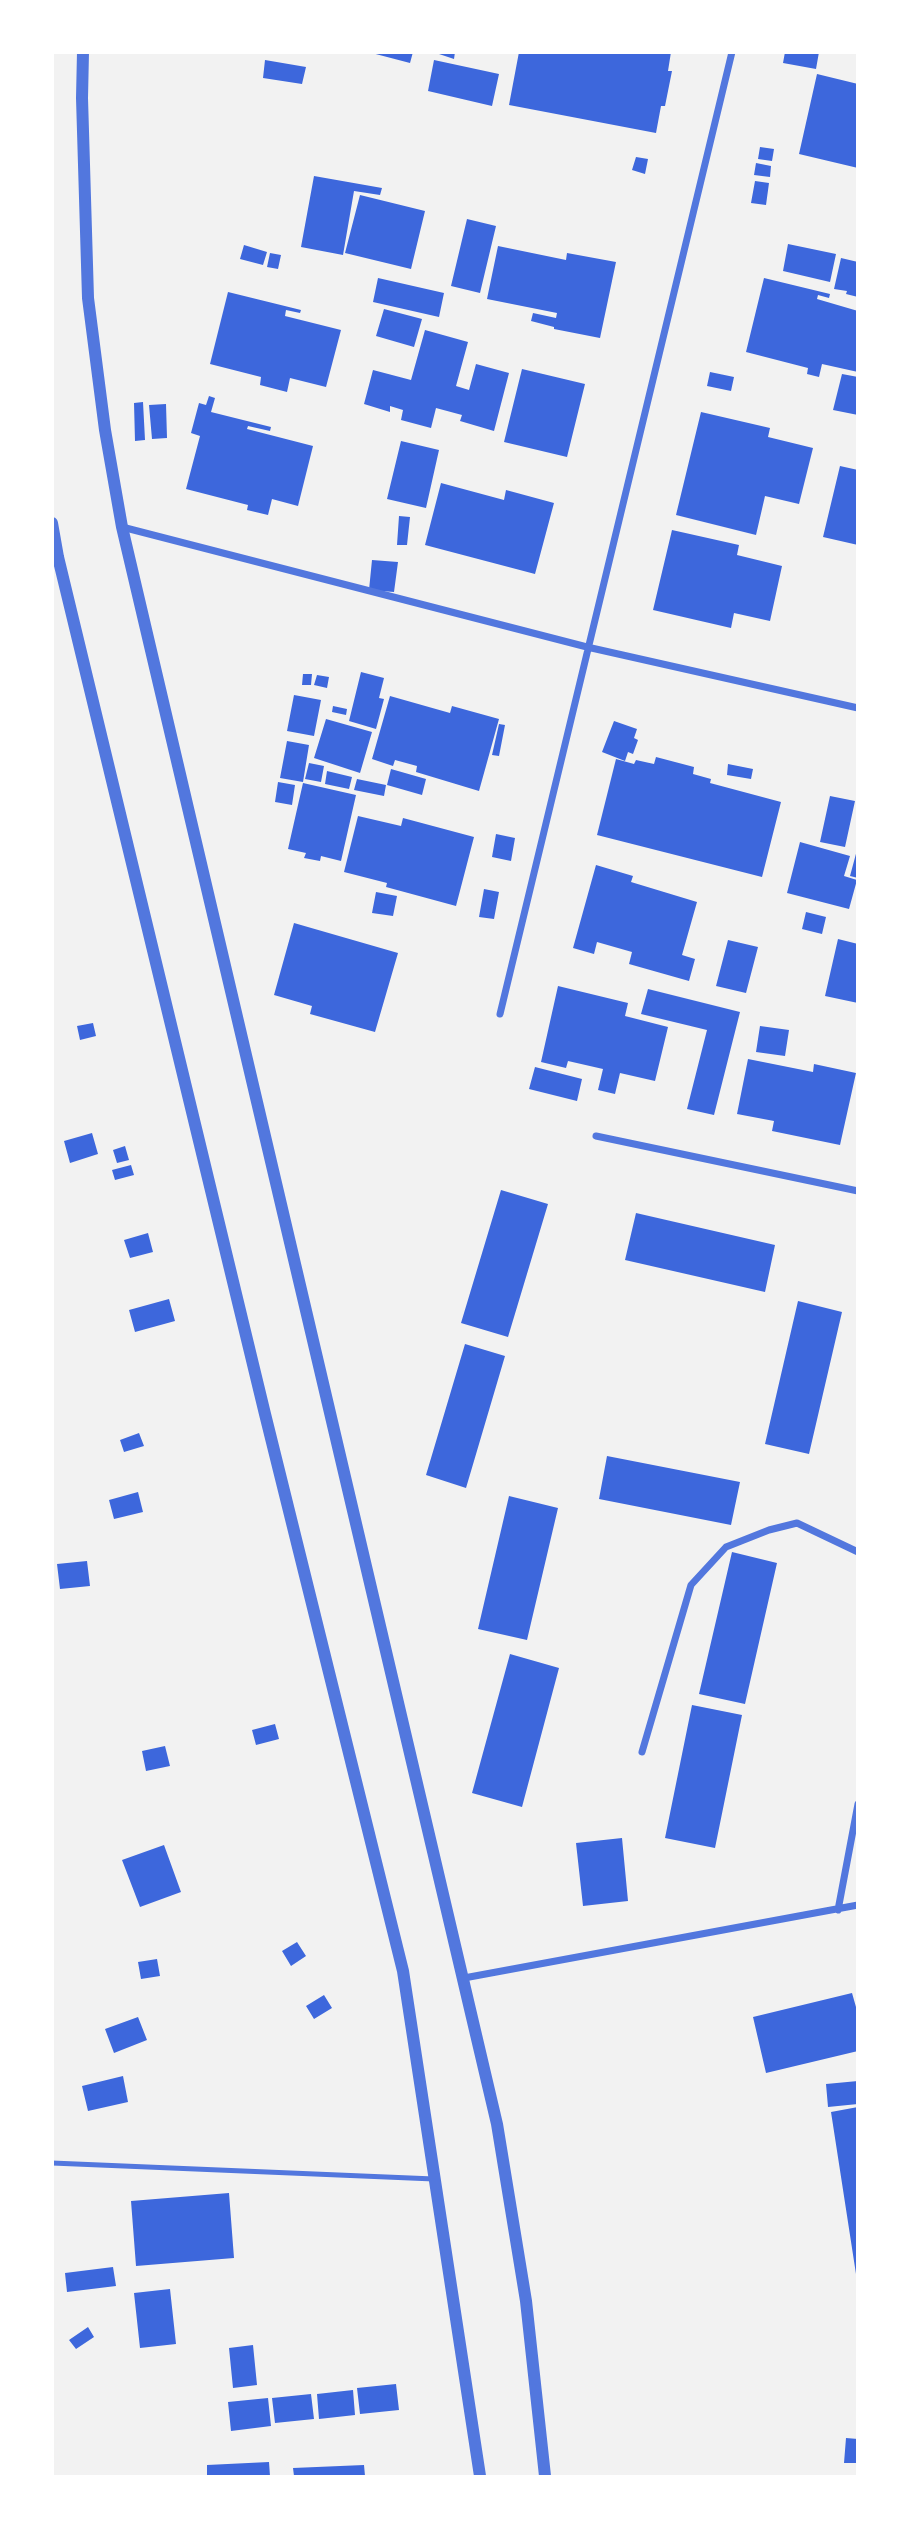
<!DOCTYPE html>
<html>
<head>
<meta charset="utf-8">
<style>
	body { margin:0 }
	#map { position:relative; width:910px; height:2529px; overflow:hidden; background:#f2f2f2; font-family:Bitter,serif }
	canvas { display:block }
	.frame { position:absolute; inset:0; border:54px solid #fff; pointer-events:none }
</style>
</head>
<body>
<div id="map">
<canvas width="910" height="2529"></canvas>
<div class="frame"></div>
</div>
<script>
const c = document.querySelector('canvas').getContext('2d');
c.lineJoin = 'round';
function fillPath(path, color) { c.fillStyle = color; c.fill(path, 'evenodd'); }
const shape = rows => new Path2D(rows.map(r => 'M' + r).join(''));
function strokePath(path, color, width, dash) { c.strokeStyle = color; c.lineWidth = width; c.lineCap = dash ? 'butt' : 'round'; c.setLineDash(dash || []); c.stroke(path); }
fillPath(shape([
	[368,52,413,52,410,63],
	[433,52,455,52,454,59],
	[519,52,671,52,668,71,672,71,665,106,661,106,656,133,509,105],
	[785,52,819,52,816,69,783,63],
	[265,60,306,67,302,84,263,78],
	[434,60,499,74,492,106,428,91],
	[817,74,858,84,858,168,799,154],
	[760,147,774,149,772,161,758,159],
	[636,157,648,159,645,174,632,170],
	[756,163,771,166,770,177,754,175],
	[314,176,382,188,380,195,354,191,343,255,301,247],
	[755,181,769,183,766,205,751,203],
	[360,195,425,211,411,269,345,253],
	[467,219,496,226,480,293,451,286],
	[788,244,836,254,830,282,783,271],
	[244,245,267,252,263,265,240,259],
	[498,246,566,260,567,253,616,262,600,338,554,329,554,327,531,321,533,313,556,318,557,313,487,299],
	[270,253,281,255,278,269,267,267],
	[841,258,858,262,858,297,846,294,847,291,834,289],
	[378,278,444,293,439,317,373,302],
	[764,278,830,294,829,298,818,295,817,299,858,311,858,372,822,364,819,377,807,374,808,368,746,352],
	[228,292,301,310,300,313,286,310,285,316,341,330,326,387,290,378,287,392,260,385,261,377,210,364],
	[384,309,422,319,414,347,376,336],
	[425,330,468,342,456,386,469,390,476,364,509,373,494,431,460,421,462,415,436,408,431,428,401,420,403,410,390,406,390,412,364,404,373,370,411,380],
	[522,369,585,384,567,457,504,442],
	[710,372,734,377,731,391,707,386],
	[842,374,858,377,858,415,833,410],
	[209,396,215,398,211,412,271,427,270,431,248,426,247,429,313,446,298,506,272,499,268,515,247,510,248,505,186,489,200,436,191,433,199,403,206,405],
	[143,402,145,440,135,441,134,403],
	[166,404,167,438,152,439,149,405],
	[701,412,770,428,768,437,813,448,799,504,765,496,756,535,676,515],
	[401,441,439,450,426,508,387,499],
	[840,466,858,470,858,545,823,537],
	[441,483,504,500,506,490,554,503,535,574,425,545],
	[399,516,410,517,407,545,397,545],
	[672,530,739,545,737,555,782,566,770,621,734,613,731,628,653,610],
	[372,560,398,562,394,592,369,590],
	[361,672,384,678,379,698,384,699,376,729,349,721],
	[303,674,312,674,311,685,302,685],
	[317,675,329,677,327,688,314,685],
	[294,695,321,700,314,736,287,731],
	[390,696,450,713,452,706,499,719,479,791,416,772,417,766,395,760,393,766,372,759],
	[333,706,347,709,346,715,332,712],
	[326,719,372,732,360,773,314,758],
	[614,721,637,729,634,738,638,740,633,754,628,752,625,761,602,752],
	[499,724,505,725,499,756,492,755],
	[287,741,309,745,303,782,280,778],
	[656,757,694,767,693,774,711,779,710,783,781,802,762,877,597,835,616,759,634,764,636,760,654,764],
	[309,763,324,766,321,782,305,779],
	[728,764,753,769,751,779,727,775],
	[391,769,426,779,422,795,387,785],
	[327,771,352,777,349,789,325,784],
	[357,779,386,785,384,796,354,790],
	[278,782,295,785,292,805,275,802],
	[303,783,356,795,341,861,321,856,320,861,304,858,306,853,288,849],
	[830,796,855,801,845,847,820,842],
	[358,816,401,826,403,818,474,837,456,906,386,887,387,883,344,872],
	[496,834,515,838,511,861,492,857],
	[800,842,850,856,844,876,857,880,849,909,787,893],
	[857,850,858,850,858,878,850,876],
	[596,865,633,876,631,882,697,902,682,955,695,959,689,981,629,964,632,952,597,942,594,954,573,948],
	[484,889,499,892,494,919,479,917],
	[376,892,397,896,393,916,372,913],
	[806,912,826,917,822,934,802,929],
	[294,923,398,953,375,1032,310,1014,312,1006,274,995],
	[838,939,858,944,858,1003,825,996],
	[728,940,758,947,746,993,716,986],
	[558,986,628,1003,625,1016,668,1027,655,1081,620,1073,615,1094,598,1090,603,1069,568,1061,566,1068,541,1062],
	[648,989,740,1012,714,1115,687,1109,707,1030,641,1014],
	[93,1023,96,1036,80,1040,77,1026],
	[760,1026,789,1030,785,1056,756,1052],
	[748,1059,813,1072,814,1064,856,1073,840,1145,772,1131,774,1121,737,1114],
	[535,1067,582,1079,577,1101,529,1089],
	[92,1133,98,1154,70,1163,64,1141],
	[125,1146,129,1160,117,1163,113,1150],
	[131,1165,134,1175,115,1180,112,1170],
	[501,1190,548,1204,508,1337,461,1323],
	[636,1213,775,1245,765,1292,625,1260],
	[148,1233,153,1252,130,1258,124,1240],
	[169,1299,175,1321,135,1332,129,1310],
	[798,1301,842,1312,809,1454,765,1444],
	[465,1344,505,1356,466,1488,426,1475],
	[139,1433,144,1446,124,1452,120,1440],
	[607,1456,740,1482,731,1525,599,1499],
	[138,1492,143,1512,114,1519,109,1500],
	[509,1496,558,1508,527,1640,478,1629],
	[732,1552,777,1563,745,1704,699,1694],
	[87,1561,90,1586,60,1589,57,1564],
	[510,1654,559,1668,522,1807,472,1793],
	[692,1705,742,1715,715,1848,665,1838],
	[275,1724,279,1739,256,1745,252,1730],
	[165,1746,170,1766,146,1771,142,1751],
	[622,1838,628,1901,583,1906,576,1843],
	[164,1845,181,1892,140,1907,122,1860],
	[297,1942,306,1956,291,1966,282,1951],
	[157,1959,160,1976,141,1979,138,1962],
	[852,1993,858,2014,858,2051,766,2073,753,2017],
	[324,1995,332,2008,314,2019,306,2006],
	[138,2017,147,2040,114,2053,105,2029],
	[123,2076,128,2102,88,2111,82,2086],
	[858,2081,858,2104,828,2107,826,2084],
	[858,2107,858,2274,856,2274,831,2112],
	[229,2193,234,2258,136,2266,131,2201],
	[113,2267,116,2286,67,2292,65,2273],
	[170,2289,176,2344,140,2348,134,2293],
	[88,2327,94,2337,76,2349,69,2340],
	[253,2345,257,2385,233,2388,229,2348],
	[396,2384,399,2410,360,2414,357,2388],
	[353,2390,355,2415,319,2419,317,2394],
	[311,2394,314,2419,275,2423,272,2398],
	[268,2398,271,2426,231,2431,228,2402],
	[846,2438,858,2439,858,2463,844,2463],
	[269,2462,270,2476,207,2476,207,2465],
	[364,2465,365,2476,294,2476,293,2468]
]), '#3d67dc');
strokePath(shape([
	[52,2163,434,2179]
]), '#5277de', 5);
strokePath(shape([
	[122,527,587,647,858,708],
	[500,1014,732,52],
	[596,1136,858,1191],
	[642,1752,691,1585,726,1547,769,1530,797,1523,858,1552],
	[838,1910,858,1804],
	[464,1978,858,1905]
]), '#5277de', 7);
strokePath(shape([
	[83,52,82,98,88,298,105,430,122,527,497,2124,526,2301,545,2476],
	[52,523,58,557,265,1414,403,1971,480,2476]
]), '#5277de', 12);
</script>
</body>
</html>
